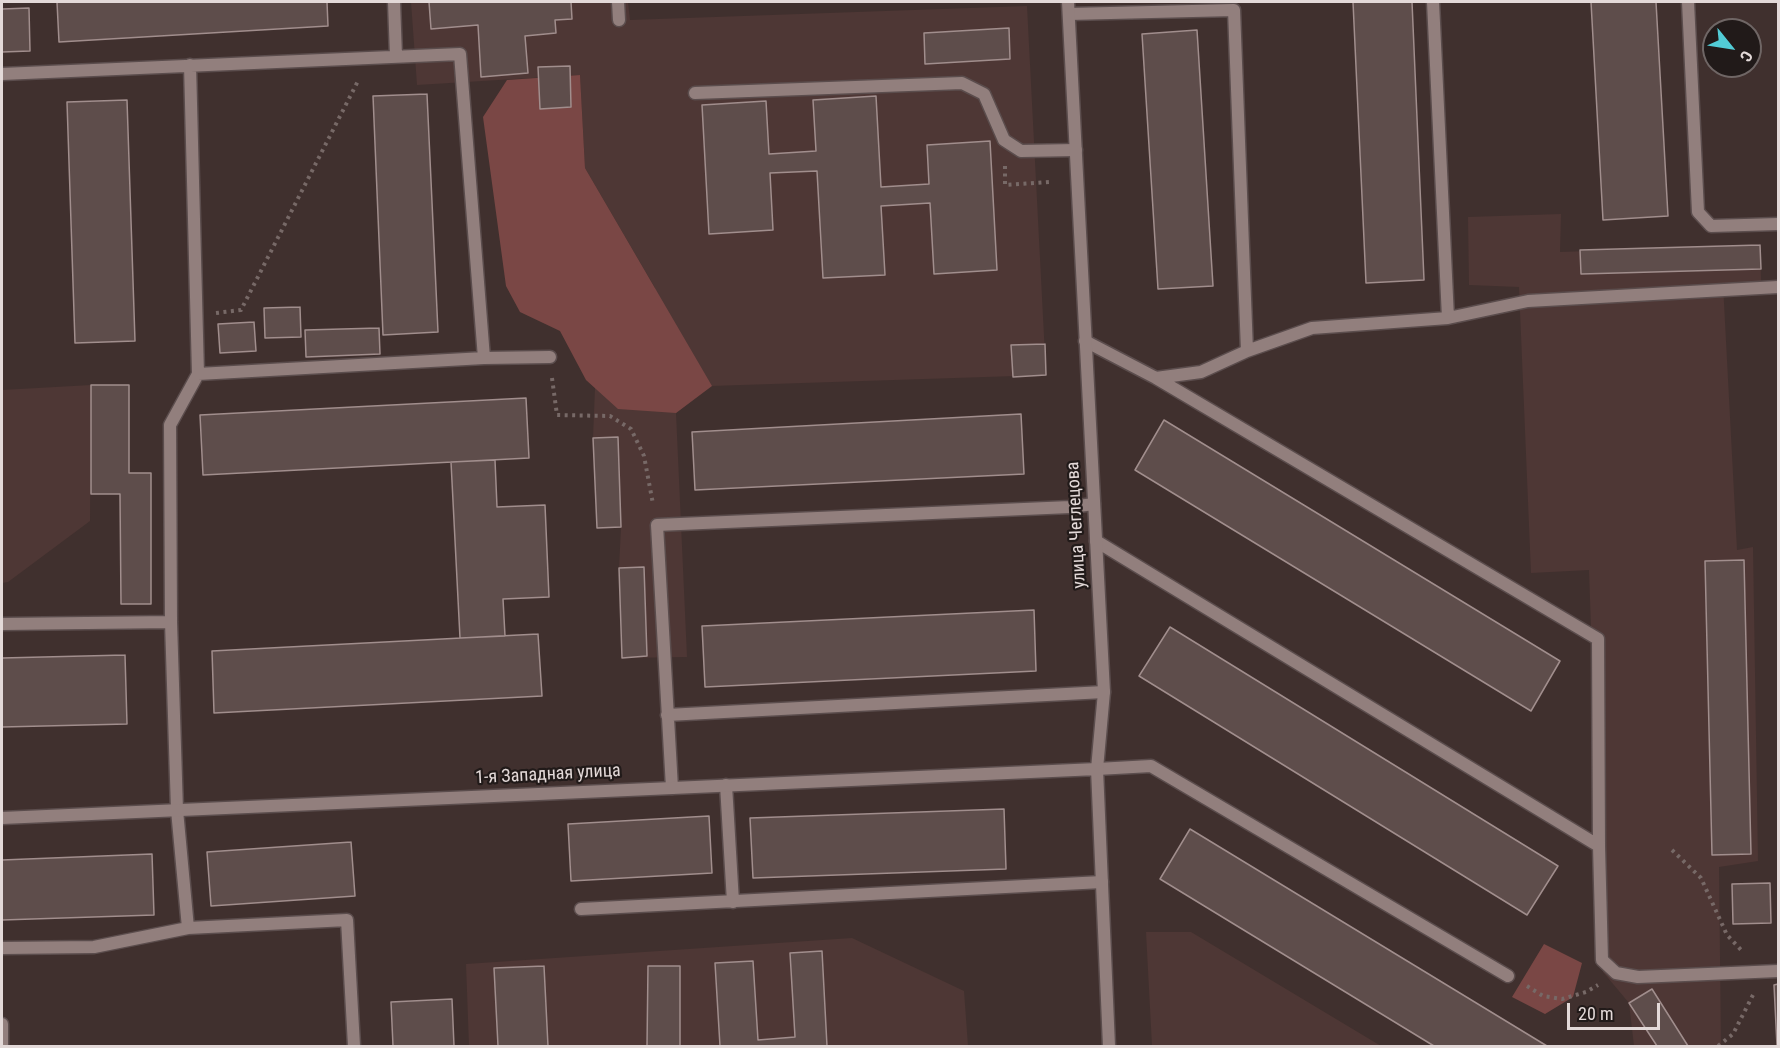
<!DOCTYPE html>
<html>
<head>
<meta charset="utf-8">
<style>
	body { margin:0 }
	#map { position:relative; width:1780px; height:1048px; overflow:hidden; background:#40302e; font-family:"Roboto Condensed",sans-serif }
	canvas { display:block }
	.frame { position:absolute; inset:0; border:3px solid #e3d9d8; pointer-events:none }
	.north { position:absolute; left:1702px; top:18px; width:60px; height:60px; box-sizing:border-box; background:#211a19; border:2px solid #6f6665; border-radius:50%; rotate:120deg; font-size:16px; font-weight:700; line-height:24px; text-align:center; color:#e3d9d8 }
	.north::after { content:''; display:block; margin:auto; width:21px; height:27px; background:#52ccd6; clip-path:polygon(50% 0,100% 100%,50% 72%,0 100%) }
	.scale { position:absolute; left:1567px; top:1003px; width:93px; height:27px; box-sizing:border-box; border:3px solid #e3d9d8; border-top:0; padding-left:8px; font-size:18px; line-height:21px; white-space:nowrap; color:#e3d9d8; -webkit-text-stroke:4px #211a19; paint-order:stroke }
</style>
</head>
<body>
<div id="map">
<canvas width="1780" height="1048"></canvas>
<div class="frame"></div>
<div class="north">С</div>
<div class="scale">20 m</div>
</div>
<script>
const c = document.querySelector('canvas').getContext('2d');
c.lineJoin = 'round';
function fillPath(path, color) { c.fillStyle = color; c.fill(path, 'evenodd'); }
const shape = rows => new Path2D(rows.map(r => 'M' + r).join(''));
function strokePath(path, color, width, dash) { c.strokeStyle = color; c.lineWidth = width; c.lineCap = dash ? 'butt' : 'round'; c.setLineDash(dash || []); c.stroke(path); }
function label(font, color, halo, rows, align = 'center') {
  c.font = font + ' "Roboto Condensed",sans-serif'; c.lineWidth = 4.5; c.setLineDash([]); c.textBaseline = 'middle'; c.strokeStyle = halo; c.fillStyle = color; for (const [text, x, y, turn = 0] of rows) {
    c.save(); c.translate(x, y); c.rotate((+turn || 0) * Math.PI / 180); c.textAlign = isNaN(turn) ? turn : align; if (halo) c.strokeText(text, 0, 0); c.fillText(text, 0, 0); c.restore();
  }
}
fillPath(shape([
	[411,2,628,2,630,20,1027,6,1046,375,711,386,676,413,687,657,622,658,619,568,621,528,597,528,593,438,596,363,655,288,585,168,580,75,417,85],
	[1561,214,1560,252,1760,245,1761,281,1723,284,1737,550,1753,547,1758,861,1719,867,1721,1046,1634,1046,1629,1003,1603,972,1589,570,1531,573,1519,287,1469,285,1468,217],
	[91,385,90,521,8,582,2,583,2,390],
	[1146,932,1191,932,1381,1046,1152,1046],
	[852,938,964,991,968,1046,469,1046,466,964]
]), '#4e3735');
fillPath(shape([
	[580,75,585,168,712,386,676,413,618,409,586,380,560,331,520,312,506,286,483,117,507,80],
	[1544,944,1582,963,1573,997,1545,1014,1512,997]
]), '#7a4745');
const building = shape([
	[57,2,327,2,328,26,59,42,57,2],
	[429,2,571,2,572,19,555,20,556,33,525,36,528,73,481,77,478,25,431,29,429,2],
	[1353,2,1412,2,1424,280,1366,283,1353,2],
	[1591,2,1656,2,1668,216,1603,220,1591,2],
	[29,8,30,51,2,52,2,9,29,8],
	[1009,28,1010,59,925,64,924,33,1009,28],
	[1197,30,1213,286,1158,289,1142,34,1197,30],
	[570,66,571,107,540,109,538,67,570,66],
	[427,94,438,332,383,335,373,96,427,94],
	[876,96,881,187,929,184,927,145,990,141,997,270,934,274,930,203,881,206,885,275,823,278,817,171,770,173,773,230,709,234,702,105,766,101,769,154,816,151,813,100,876,96],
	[127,100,135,341,75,343,67,102,127,100],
	[1760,245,1761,269,1581,274,1580,250,1760,245],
	[300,307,301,337,265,338,264,308,300,307],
	[254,322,256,351,220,353,218,324,254,322],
	[379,328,380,354,306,357,305,330,379,328],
	[1045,344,1046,375,1013,377,1011,345,1045,344],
	[91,385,129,385,129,473,151,473,151,604,121,604,120,494,91,494,91,385],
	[526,398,529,458,203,475,200,415,526,398],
	[1021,414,1024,474,695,490,692,432,1021,414],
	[1164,420,1560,661,1531,711,1135,470,1164,420],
	[618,437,621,527,597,528,593,438,618,437],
	[495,460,497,507,545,505,549,597,503,599,505,636,460,638,451,462,495,460],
	[1744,560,1751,854,1712,855,1705,561,1744,560],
	[644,567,647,656,622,658,619,568,644,567],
	[1034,610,1036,671,705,687,702,626,1034,610],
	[1170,627,1558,866,1527,915,1139,676,1170,627],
	[538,634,542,696,214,713,212,651,538,634],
	[125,655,127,724,2,727,2,658,125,655],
	[1004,809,1006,869,753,878,750,818,1004,809],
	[709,816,712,873,571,881,568,824,709,816],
	[1190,829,1547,1046,1434,1046,1160,879,1190,829],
	[351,842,355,896,211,906,207,852,351,842],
	[152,854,154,915,2,920,2,860,152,854],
	[1770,883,1771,923,1733,924,1732,884,1770,883],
	[822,951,827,1046,720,1046,715,963,753,961,758,1040,795,1037,790,953,822,951],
	[544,966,548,1046,498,1046,494,968,544,966],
	[648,966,680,966,680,1046,647,1046,648,966],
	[1778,984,1778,1046,1777,1046,1774,985,1778,984],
	[1652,989,1688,1046,1657,1046,1629,1003,1652,989],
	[452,999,454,1046,393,1046,391,1002,452,999]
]);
fillPath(building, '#5e4d4b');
strokePath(building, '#a18e8d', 1.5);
const lane = shape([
	[394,2,396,56],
	[618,2,619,20],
	[1433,2,1448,318],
	[1688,2,1698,212,1711,226,1778,224],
	[1069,14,1234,10,1247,351],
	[2,74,460,54,484,358],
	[695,93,962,83,984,94,1004,140,1021,151,1076,150],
	[1085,341,1156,378,1201,372,1247,351,1312,328,1448,318,1528,301,1778,287],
	[198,374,484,358,550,357],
	[1156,378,1598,639,1599,846,1602,960,1616,973,1638,977,1778,971],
	[1096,541,1599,846],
	[2,624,171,622],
	[667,715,1104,692],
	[1097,769,1151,766,1508,976],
	[726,785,733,902],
	[672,788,657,525,1070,507,1094,504],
	[581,909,1102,882],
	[188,928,177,810,171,622,170,425,198,374,190,65],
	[2,948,94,947,188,928,347,920,354,1046],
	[2,1024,2,1046]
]);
const street = shape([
	[1068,2,1104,692,1097,769,1109,1046],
	[2,818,1097,769]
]);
strokePath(lane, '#5b4d4d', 15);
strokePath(street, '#5b4d4d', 15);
strokePath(shape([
	[1005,166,1005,185,1049,182],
	[216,313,241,310,359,79],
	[552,378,557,415,610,416,631,429,644,456,653,504],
	[1672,850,1701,878,1727,935,1743,952],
	[1527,986,1543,996,1562,999,1586,992,1598,985],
	[1718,1046,1733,1034,1754,993]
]), '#776967', 4, [3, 4.5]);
strokePath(lane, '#927f7d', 12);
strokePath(street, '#927f7d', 12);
label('18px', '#e3d9d8', '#211a19', [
	["улица Чеглецова",1077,525,-93],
	["1-я Западная улица",548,775,-3]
]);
</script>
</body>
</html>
